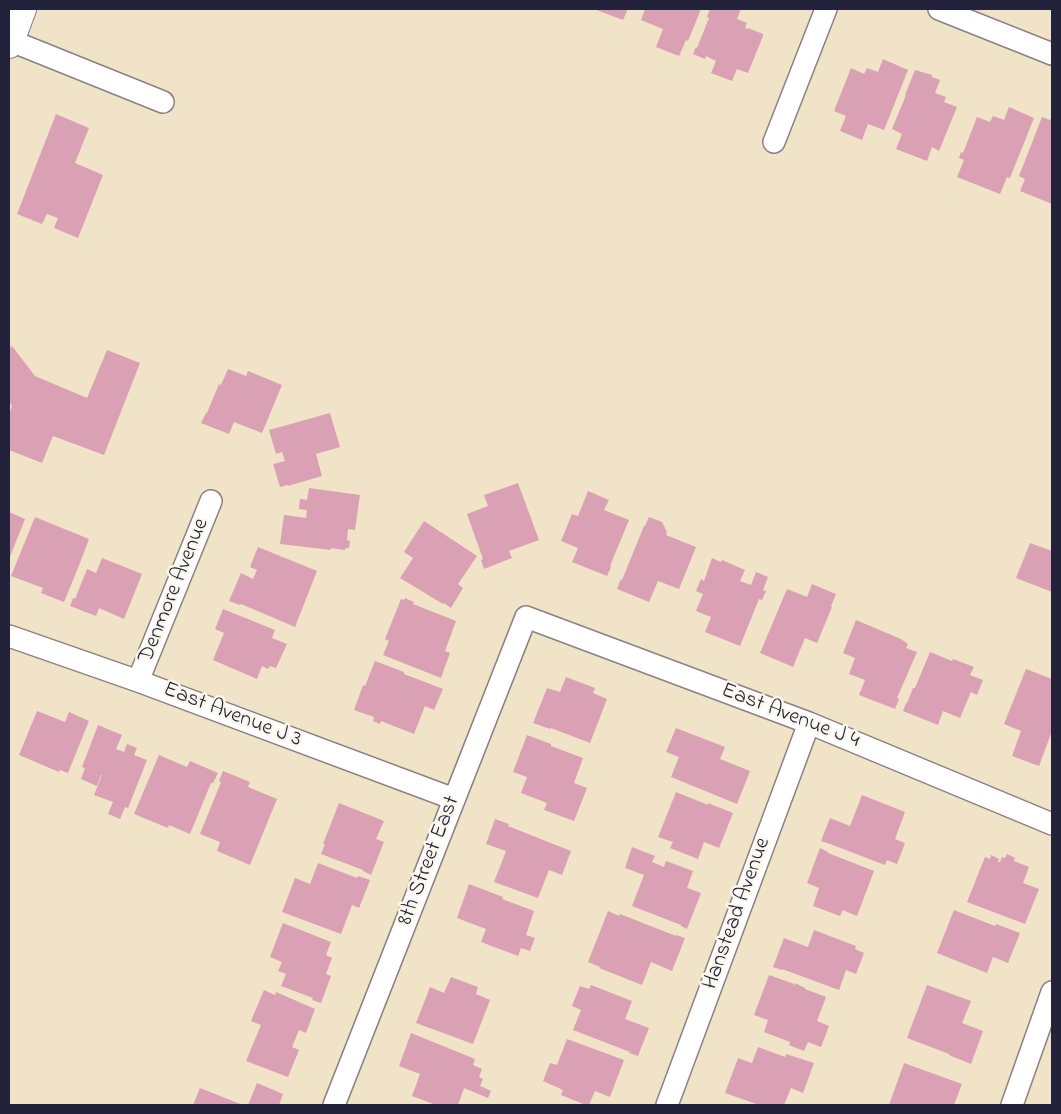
<!DOCTYPE html>
<html>
<head>
<meta charset="utf-8">
<style>
	body { margin:0 }
	#map { position:relative; width:1061px; height:1114px; overflow:hidden; background:#f1e3c7; font-family:"Indie Flower",sans-serif }
	canvas { display:block }
	.frame { position:absolute; inset:0; border:10px solid #22223b; pointer-events:none }
</style>
</head>
<body>
<div id="map">
<canvas width="1061" height="1114"></canvas>
<div class="frame"></div>
</div>
<script>
const c = document.querySelector('canvas').getContext('2d');
c.lineJoin = 'round';
function fillPath(path, color) { c.fillStyle = color; c.fill(path, 'evenodd'); }
const shape = rows => new Path2D(rows.map(r => 'M' + r).join(''));
function strokePath(path, color, width, dash) { c.strokeStyle = color; c.lineWidth = width; c.lineCap = dash ? 'butt' : 'round'; c.setLineDash(dash || []); c.stroke(path); }
function label(font, color, halo, rows, align = 'center') {
  c.font = font + ' "Indie Flower",sans-serif'; c.lineWidth = 5; c.setLineDash([]); c.textBaseline = 'middle'; c.strokeStyle = halo; c.fillStyle = color; for (const [text, x, y, turn = 0] of rows) {
    c.save(); c.translate(x, y); c.rotate((+turn || 0) * Math.PI / 180); c.textAlign = isNaN(turn) ? turn : align; if (halo) c.strokeText(text, 0, 0); c.fillText(text, 0, 0); c.restore();
  }
}
fillPath(shape([
	[594,9,628,9,623,20],
	[645,9,701,9,688,41,686,40,679,56,656,47,663,29,641,20],
	[710,9,741,9,737,19,747,23,745,28,747,29,748,28,763,34,763,36,748,73,737,69,732,81,711,73,716,61,706,56,705,59,693,54,696,47,697,48,709,18,707,17],
	[883,59,908,70,884,130,868,124,862,140,840,131,846,116,834,111,851,68,864,74,867,68,878,72],
	[915,70,932,75,932,77,940,80,935,93,946,97,944,102,957,107,939,151,932,147,927,161,896,149,902,134,892,129,906,95,905,95],
	[1009,107,1034,118,1010,178,1007,177,1000,194,957,177,964,160,959,158,961,152,963,153,977,117,990,122,993,116,1004,120],
	[56,114,89,128,75,163,103,175,78,238,54,228,58,218,47,214,42,224,17,214],
	[1042,117,1050,120,1051,118,1052,119,1052,204,1020,191,1025,179,1019,176],
	[12,346,35,376,87,398,107,350,140,363,104,455,53,436,42,463,9,450,9,415,12,406,9,401,9,349],
	[228,369,246,376,248,371,282,385,262,433,234,422,229,434,201,423,206,413,207,413,219,384,221,385],
	[330,413,340,447,316,454,322,476,288,486,288,485,280,487,273,464,285,461,282,452,276,454,269,430],
	[518,483,539,540,509,551,512,558,484,569,481,560,483,559,467,514,488,506,484,495],
	[309,488,360,495,355,530,348,529,347,540,350,541,349,548,346,548,345,550,331,548,331,550,280,544,284,515,306,518,307,510,299,509,300,499,307,500],
	[588,491,609,500,604,510,629,520,610,566,611,567,607,576,572,562,578,548,561,541,572,514,578,516],
	[9,512,25,519,9,559],
	[35,517,89,539,80,563,64,602,41,593,43,588,11,576],
	[649,517,662,522,667,532,666,535,696,547,679,589,658,581,649,602,617,589,621,579,622,580,644,526,645,526],
	[424,521,477,556,458,584,463,588,451,608,444,603,443,604,400,578,413,558,404,552],
	[1030,543,1052,551,1052,592,1016,578],
	[258,547,317,571,295,627,241,604,240,605,229,601,241,573,253,579,257,570,250,567],
	[102,558,142,574,124,619,99,608,96,616,70,606,73,598,75,599,87,569,96,573],
	[712,558,721,562,722,560,745,570,740,581,751,585,756,572,768,577,763,590,766,591,762,600,759,599,740,646,705,632,711,617,696,611,703,594,696,591,701,579,704,581],
	[812,584,836,594,831,606,832,607,817,643,805,638,793,667,760,653,787,589,807,597],
	[405,598,414,602,413,604,456,621,445,651,450,653,441,678,383,655,389,641,385,639,401,599,404,600],
	[223,609,275,630,272,638,287,644,276,668,270,666,268,669,262,666,257,679,213,660,224,633,215,629],
	[856,620,901,639,908,644,906,648,917,652,897,698,899,699,895,709,859,695,865,680,849,674,855,658,843,653],
	[930,652,952,661,953,659,974,667,970,675,983,680,977,695,971,692,960,718,943,711,938,725,903,711,906,703,907,703,913,688,915,688],
	[375,661,404,672,404,674,443,689,434,710,425,706,414,734,381,721,380,724,373,721,374,717,354,710,363,685,365,686],
	[1026,669,1052,679,1052,731,1039,766,1012,756,1021,731,1004,724],
	[566,677,595,688,593,693,607,699,590,743,551,728,550,729,533,723,547,688,560,692],
	[37,711,65,722,69,712,89,721,68,773,60,770,59,772,19,755],
	[98,725,122,735,116,749,124,752,127,744,137,748,134,755,147,760,128,808,125,807,120,819,108,814,113,802,94,795,102,775,101,775,97,786,81,779,85,768,82,767],
	[676,728,725,747,720,759,750,771,737,804,671,777,679,757,666,752],
	[527,735,551,744,551,746,583,758,574,783,587,788,574,821,544,810,547,803,521,793,527,777,513,772],
	[159,755,187,767,190,761,218,773,213,783,211,783,190,834,169,825,168,828,134,814],
	[223,771,250,782,248,787,277,799,250,865,217,851,220,842,200,834,221,782,219,781],
	[676,792,708,805,708,803,733,813,719,848,704,842,698,859,670,848,673,842,658,837],
	[862,795,905,812,895,839,905,843,897,864,887,860,885,865,830,844,821,841,830,818,850,826],
	[339,803,384,821,376,839,384,842,371,875,363,871,363,870,321,854,325,844,323,844],
	[495,819,509,824,508,826,571,851,562,875,549,870,538,898,494,882,506,851,486,844],
	[632,847,655,856,652,862,664,867,666,861,693,871,687,888,701,893,687,929,681,926,681,925,632,906,644,875,625,868],
	[820,848,828,852,828,853,874,871,857,916,843,910,840,916,813,906,819,888,807,883],
	[1007,854,1015,858,1014,861,1029,867,1023,883,1039,889,1025,924,967,902,985,857,990,859,991,855,999,859,998,862,1000,862,1002,857,1005,858],
	[318,863,357,878,358,876,370,880,359,908,352,905,341,934,282,912,295,878,310,884],
	[469,884,503,897,502,899,534,911,526,935,535,938,530,951,521,948,518,956,481,942,486,929,457,918],
	[954,910,995,926,996,924,1020,933,1008,963,993,957,987,973,937,953],
	[608,911,619,916,620,914,676,936,676,935,685,938,672,971,651,962,642,985,599,968,600,967,588,962],
	[283,923,331,942,326,955,332,958,326,974,331,976,321,1003,312,1000,313,998,281,986,286,974,278,971,282,962,270,957],
	[814,930,856,946,855,949,864,953,856,974,846,970,839,990,782,969,782,970,773,967,784,938,808,947],
	[769,975,794,984,793,986,794,986,795,983,805,988,805,989,826,997,817,1021,829,1026,821,1047,808,1042,804,1051,789,1045,790,1042,764,1032,768,1020,754,1015],
	[451,977,478,987,476,994,490,1000,473,1044,416,1023,430,987,444,993],
	[591,985,632,1001,625,1019,649,1028,638,1056,629,1053,630,1052,573,1030,581,1010,572,1006,580,986,589,989],
	[927,985,971,1001,962,1023,983,1031,971,1064,949,1055,949,1054,907,1038],
	[264,990,275,995,276,992,315,1009,306,1033,299,1030,292,1047,299,1050,288,1077,246,1061,261,1025,251,1021],
	[411,1033,475,1059,473,1065,482,1069,479,1077,483,1079,480,1086,491,1091,488,1098,464,1088,458,1105,436,1105,412,1096,420,1074,399,1066],
	[567,1039,624,1060,610,1097,595,1091,589,1105,586,1105,561,1095,563,1090,543,1081,550,1063,557,1065],
	[758,1047,785,1057,786,1054,814,1063,803,1093,791,1088,784,1105,759,1105,725,1093,738,1058,752,1063],
	[904,1063,962,1084,954,1105,889,1105],
	[257,1083,283,1094,279,1105,248,1105],
	[200,1088,243,1105,193,1105]
]), '#d9a1b3');
const minor = shape([
	[939,9,1052,54],
	[9,40,163,102],
	[774,142,826,9],
	[9,636,138,681,454,799],
	[138,681,211,501],
	[334,1105,526,617,809,723,1052,824],
	[667,1105,809,723],
	[1012,1105,1052,992]
]);
const secondary = shape([
	[9,44,22,9]
]);
strokePath(minor, '#8a8281', 24);
strokePath(secondary, '#8a8281', 30);
strokePath(minor, '#fff', 21);
strokePath(secondary, '#fff', 28);
label('22px', '#22223b', '#fbf7ec', [
	["Denmore Avenue",175,591,-68],
	["East Avenue J 3",232,716,21],
	["East Avenue J 4",790,717,21],
	["8th Street East",430,861,-69],
	["Hanstead Avenue",738,914,-70]
]);
</script>
</body>
</html>
